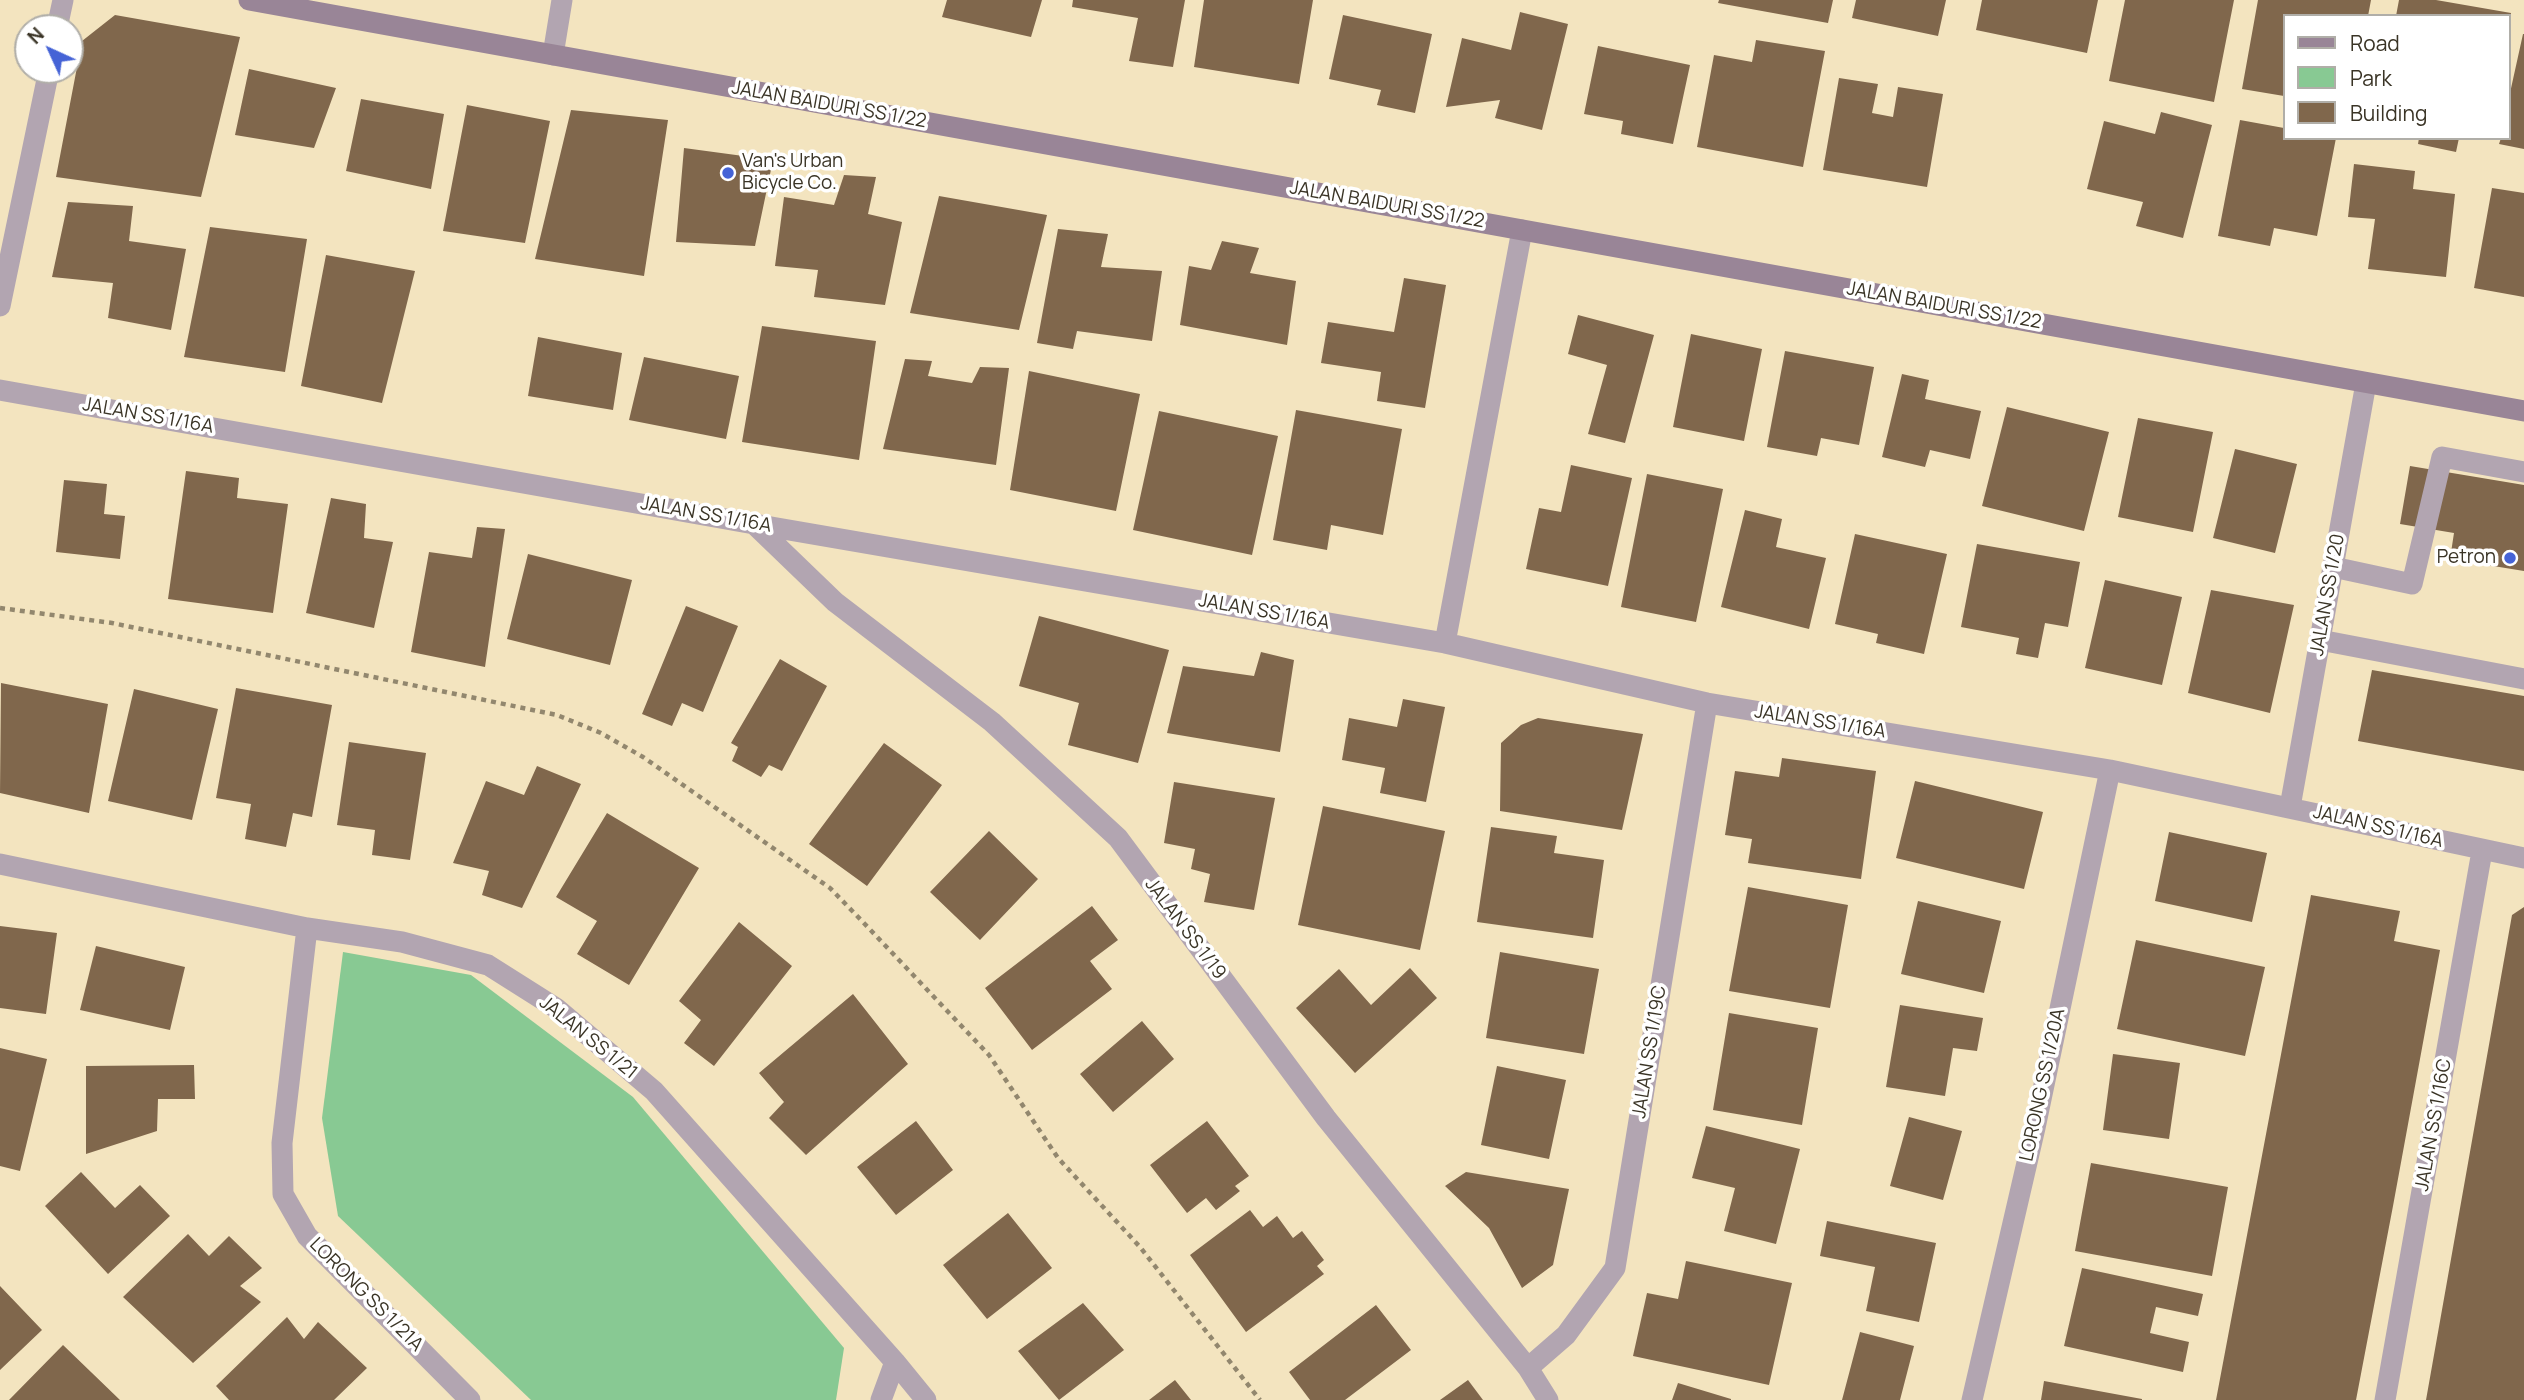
<!DOCTYPE html>
<html>
<head>
<meta charset="utf-8">
<style>
	body { margin:0 }
	#map { position:relative; width:2524px; height:1400px; overflow:hidden; background:#f3e4bf; font-family:Manrope,sans-serif }
	canvas { display:block }
	.legend { position:absolute; left:2283px; top:14px; width:228px; height:126px; box-sizing:border-box; background:#fff; border:2px solid #b0aea8; margin:0; padding:9px 12px; list-style:none; font-size:21px; color:#3a3426 }
	.legend li { display:flex; align-items:center; gap:14px; height:35px }
	.legend b { width:35px; border:2px solid #b0aea8 }
	.north { position:absolute; left:14px; top:14px; width:70px; height:70px; box-sizing:border-box; background:#fff; border:2px solid #b0aea8; border-radius:50%; rotate:315deg; font-size:19px; font-weight:700; line-height:28px; text-align:center; color:#3a3426 }
	.north::after { content:''; display:block; margin:auto; width:24px; height:32px; background:#4563d6; clip-path:polygon(50% 0,100% 100%,50% 72%,0 100%) }
</style>
</head>
<body>
<div id="map">
<canvas width="2524" height="1400"></canvas>
<ul class="legend">
<li><b style="height:9px;background:#998597"></b>Road</li>
<li><b style="height:19px;background:#88c993"></b>Park</li>
<li><b style="height:19px;background:#80674c"></b>Building</li>
</ul>
<div class="north">N</div>
</div>
<script>
const c = document.querySelector('canvas').getContext('2d');
c.lineJoin = 'round';
function fillPath(path, color) { c.fillStyle = color; c.fill(path, 'evenodd'); }
const shape = rows => new Path2D(rows.map(r => 'M' + r).join(''));
function strokePath(path, color, width, dash) { c.strokeStyle = color; c.lineWidth = width; c.lineCap = dash ? 'butt' : 'round'; c.setLineDash(dash || []); c.stroke(path); }
function label(font, color, halo, rows, align = 'center') {
  c.font = font + ' Manrope,sans-serif'; c.lineWidth = 7; c.setLineDash([]); c.textBaseline = 'middle'; c.strokeStyle = halo; c.fillStyle = color; for (const [text, x, y, turn = 0] of rows) {
    c.save(); c.translate(x, y); c.rotate((+turn || 0) * Math.PI / 180); c.textAlign = isNaN(turn) ? turn : align; if (halo) c.strokeText(text, 0, 0); c.fillText(text, 0, 0); c.restore();
  }
}
fillPath(shape([
	[343,952,471,975,633,1097,844,1348,836,1400,531,1400,338,1216,322,1118]
]), '#88c993');
fillPath(shape([
	[947,0,1042,0,1031,37,942,17],
	[1073,0,1185,0,1173,67,1129,61,1138,18,1072,7],
	[1204,0,1313,0,1299,84,1194,67],
	[1719,0,1833,0,1828,23,1718,3],
	[1856,0,1946,0,1938,36,1852,18],
	[1982,0,2098,0,2087,53,1976,30],
	[2125,0,2234,0,2214,102,2109,81],
	[2258,0,2371,0,2368,16,2284,16,2284,96,2242,89],
	[2399,0,2436,0,2511,13,2510,22,2508,16,2396,16],
	[1520,12,1568,24,1542,130,1495,118,1500,100,1446,107,1462,38,1511,50],
	[115,15,240,37,201,197,56,177,82,41],
	[1343,15,1432,34,1415,113,1377,105,1381,90,1329,79],
	[2523,34,2524,34,2524,149,2499,144,2501,138,2508,138,2508,102],
	[1756,40,1825,51,1803,167,1697,147,1714,55,1752,62],
	[1598,46,1690,65,1673,144,1621,134,1623,121,1584,114],
	[249,69,336,88,314,148,235,135],
	[1839,78,1878,84,1872,113,1893,117,1898,87,1943,94,1927,187,1823,170],
	[361,99,444,114,431,189,346,171],
	[467,105,550,121,525,243,443,231],
	[571,110,668,120,644,276,535,259],
	[2161,112,2212,125,2183,238,2136,226,2143,202,2087,189,2104,121,2155,134],
	[2240,120,2284,128,2284,138,2336,138,2317,236,2274,228,2270,246,2218,236],
	[2419,138,2459,138,2456,152,2418,144],
	[684,148,773,160,755,246,676,242],
	[2354,164,2415,171,2413,189,2455,194,2446,277,2368,269,2375,219,2348,217],
	[844,175,876,177,868,214,902,222,885,305,814,297,818,270,775,266,784,197,834,205],
	[2492,188,2524,193,2524,297,2474,288],
	[939,196,1047,215,1019,330,910,313],
	[68,202,133,206,129,241,186,249,171,330,108,318,113,283,52,277],
	[210,227,307,239,285,372,184,357],
	[1058,229,1108,234,1101,267,1162,271,1152,341,1077,331,1073,349,1037,343],
	[1222,241,1259,248,1250,273,1296,281,1287,345,1180,325,1189,266,1211,270],
	[326,255,415,271,382,403,301,386],
	[1404,278,1446,285,1425,408,1377,401,1381,372,1321,363,1328,322,1394,332],
	[1578,315,1654,335,1625,443,1588,434,1607,365,1568,354],
	[762,326,876,341,859,460,742,442],
	[1691,334,1762,349,1744,441,1673,427],
	[538,337,622,353,613,410,528,396],
	[1785,351,1874,367,1859,445,1821,438,1817,456,1767,447],
	[644,357,739,376,726,439,629,420],
	[905,359,932,361,928,376,972,383,980,367,1009,368,996,465,883,449],
	[1029,371,1140,394,1116,511,1010,490],
	[1902,374,1929,380,1925,399,1981,411,1970,459,1930,450,1925,467,1882,457],
	[2007,407,2109,432,2084,531,1982,506],
	[1296,410,1402,429,1383,535,1331,525,1327,550,1273,540],
	[1159,411,1278,436,1252,555,1133,530],
	[2138,418,2213,432,2193,532,2118,517],
	[2235,449,2297,464,2275,553,2213,538],
	[1571,465,1632,478,1608,586,1526,569,1539,508,1561,512],
	[2410,466,2524,485,2524,571,2450,559,2454,533,2400,524],
	[186,471,239,478,237,498,288,504,273,613,168,599],
	[1647,474,1723,489,1696,622,1621,607],
	[64,480,107,484,104,514,125,516,120,559,56,552],
	[331,498,366,504,364,538,393,542,374,628,306,613],
	[1745,510,1782,519,1776,547,1826,558,1809,629,1721,607],
	[477,527,505,529,485,667,411,652,429,552,472,558],
	[1855,534,1947,554,1924,654,1876,643,1878,634,1835,624],
	[1977,544,2080,562,2068,627,2045,623,2038,658,2016,654,2019,638,1961,627],
	[528,554,632,580,610,665,507,639],
	[2105,580,2182,597,2162,685,2085,668],
	[2211,590,2294,605,2270,713,2188,693],
	[686,606,738,626,703,712,682,703,672,726,642,714],
	[1039,616,1169,650,1138,763,1068,745,1079,703,1019,686],
	[1261,652,1294,660,1280,752,1167,733,1183,666,1254,676],
	[780,659,827,686,782,771,769,765,761,777,732,761,738,747,731,743],
	[2372,670,2524,696,2524,771,2358,741],
	[1,683,108,704,89,813,0,793],
	[236,688,332,705,312,817,293,813,286,847,245,839,251,804,216,798],
	[134,689,218,709,192,820,108,801],
	[1403,699,1445,707,1426,802,1380,793,1385,768,1342,760,1349,718,1397,727],
	[1538,718,1643,734,1622,830,1500,811,1501,743,1521,725],
	[349,742,426,753,410,860,372,855,375,830,337,825],
	[884,743,942,785,867,886,809,844],
	[1782,758,1876,771,1861,879,1748,863,1752,839,1725,835,1735,771,1779,777],
	[537,766,581,784,522,908,482,895,489,871,453,863,486,781,524,795],
	[1915,781,2043,812,2024,889,1896,858],
	[1174,782,1275,798,1254,910,1204,902,1210,874,1191,869,1195,849,1164,843],
	[1323,806,1445,831,1420,950,1298,925],
	[607,813,699,868,629,985,577,954,597,921,556,897],
	[1491,827,1557,836,1554,853,1604,860,1593,938,1477,922],
	[989,831,1038,879,980,940,930,892],
	[2169,832,2267,853,2252,922,2155,901],
	[1748,887,1848,905,1830,1008,1729,991],
	[2311,895,2400,911,2394,941,2440,950,2393,1206,2356,1400,2216,1400],
	[1918,901,2001,921,1984,993,1901,974],
	[1092,906,1118,940,1090,961,1112,989,1032,1050,985,988],
	[2524,907,2524,1400,2426,1400,2512,915],
	[739,922,792,966,714,1066,684,1043,701,1020,679,1001],
	[0,926,57,933,46,1014,0,1008],
	[2136,940,2265,967,2245,1056,2117,1029],
	[96,946,185,967,170,1030,80,1010],
	[1500,952,1599,969,1584,1054,1486,1038],
	[1410,968,1437,998,1355,1073,1296,1008,1339,969,1371,1005],
	[853,994,908,1064,806,1155,769,1118,784,1102,759,1073],
	[1900,1005,1983,1018,1977,1051,1953,1048,1945,1096,1886,1087],
	[1729,1013,1818,1028,1802,1125,1713,1110],
	[1142,1021,1174,1059,1113,1112,1080,1074],
	[0,1048,47,1059,20,1171,0,1166],
	[2113,1054,2180,1063,2169,1139,2103,1130],
	[194,1065,195,1099,158,1099,157,1131,86,1154,86,1066],
	[1497,1066,1566,1080,1549,1159,1481,1145],
	[1909,1117,1962,1131,1943,1200,1890,1186],
	[916,1121,953,1170,896,1215,857,1167],
	[1207,1121,1249,1176,1235,1186,1240,1191,1216,1210,1206,1198,1187,1213,1150,1165],
	[1706,1126,1800,1149,1776,1244,1724,1231,1735,1188,1692,1178],
	[2091,1163,2228,1187,2212,1276,2075,1251],
	[81,1172,115,1208,140,1185,170,1216,108,1274,45,1206],
	[1466,1172,1569,1189,1553,1265,1522,1288,1489,1228,1445,1186],
	[1250,1210,1263,1227,1277,1216,1293,1238,1302,1231,1324,1260,1317,1266,1324,1274,1246,1332,1190,1255],
	[1008,1213,1052,1268,987,1319,943,1265],
	[1827,1221,1936,1243,1919,1322,1866,1311,1875,1267,1820,1256],
	[188,1234,209,1256,229,1236,262,1268,240,1286,261,1302,193,1363,123,1297],
	[1686,1261,1792,1283,1769,1385,1633,1356,1647,1293,1678,1299],
	[2082,1268,2203,1294,2198,1316,2156,1307,2150,1333,2189,1342,2183,1372,2064,1346],
	[0,1286,42,1330,0,1370],
	[1083,1303,1124,1350,1059,1400,1018,1351],
	[1376,1305,1411,1350,1345,1400,1310,1400,1289,1372],
	[287,1317,304,1339,318,1322,367,1368,334,1400,229,1400,216,1386],
	[1860,1332,1914,1346,1900,1400,1842,1400],
	[63,1345,120,1400,9,1400],
	[1175,1380,1191,1400,1149,1400],
	[1468,1380,1483,1400,1440,1400],
	[2044,1381,2142,1399,2142,1400,2041,1400],
	[1678,1383,1731,1399,1731,1400,1672,1400]
]), '#80674c');
strokePath(shape([
	[0,608,112,623,557,715,601,733,643,757,830,888,861,920,989,1055,1058,1158,1140,1247,1260,1400]
]), '#92876e', 4.5, [5, 5]);
strokePath(shape([
	[2333,567,2412,584,2442,457,2524,472]
]), '#b2a5b1', 21);
strokePath(shape([
	[57,28,63,0],
	[553,55,562,0],
	[0,306,49,70],
	[0,390,754,524,1445,643,1707,703,2110,770,2524,858],
	[754,524,835,602,992,722,1118,838,1326,1118,1528,1368,1548,1400],
	[2320,640,2524,679],
	[1445,643,1522,230],
	[2290,807,2366,383],
	[0,864,307,928,402,942,488,965,556,1008,654,1091,895,1362,926,1400],
	[307,928,282,1143,283,1194,307,1236,470,1400],
	[1528,1368,1566,1335,1615,1268,1707,703],
	[881,1400,895,1362],
	[1972,1400,2035,1128,2110,770],
	[2385,1400,2482,851]
]), '#b2a5b1', 21);
strokePath(shape([
	[249,0,2524,411]
]), '#998597', 21);
for (const [x, y, r, color] of [
	[728,173,7,"#4563d6"],
	[2510,558,7,"#4563d6"]
]) { const dot = new Path2D(); dot.arc(x, y, r, 0, 2 * Math.PI); c.fillStyle = color; c.fill(dot); strokePath(dot, '#fff', 2.5); }
label('19px', '#3a3426', '#fff', [
	["JALAN BAIDURI SS 1/22",829,105,10],
	["JALAN BAIDURI SS 1/22",1387,205,10],
	["JALAN BAIDURI SS 1/22",1944,306,10],
	["JALAN SS 1/16A",148,416,10],
	["JALAN SS 1/16A",706,515,10],
	["JALAN SS 1/20",2328,595,-80],
	["JALAN SS 1/16A",1264,612,10],
	["JALAN SS 1/16A",1820,722,9],
	["JALAN SS 1/16A",2378,827,13],
	["JALAN SS 1/19",1185,929,53],
	["JALAN SS 1/21",588,1038,39],
	["JALAN SS 1/19C",1650,1052,-81],
	["LORONG SS 1/20A",2043,1085,-78],
	["JALAN SS 1/16C",2434,1125,-80],
	["LORONG SS 1/21A",366,1295,45]
]);
label('19px', '#3a3426', '#fff', [
	["Van's Urban",742,162],
	["Bicycle Co.",742,184],
	["Petron",2496,558,"right"]
], 'left');
</script>
</body>
</html>
